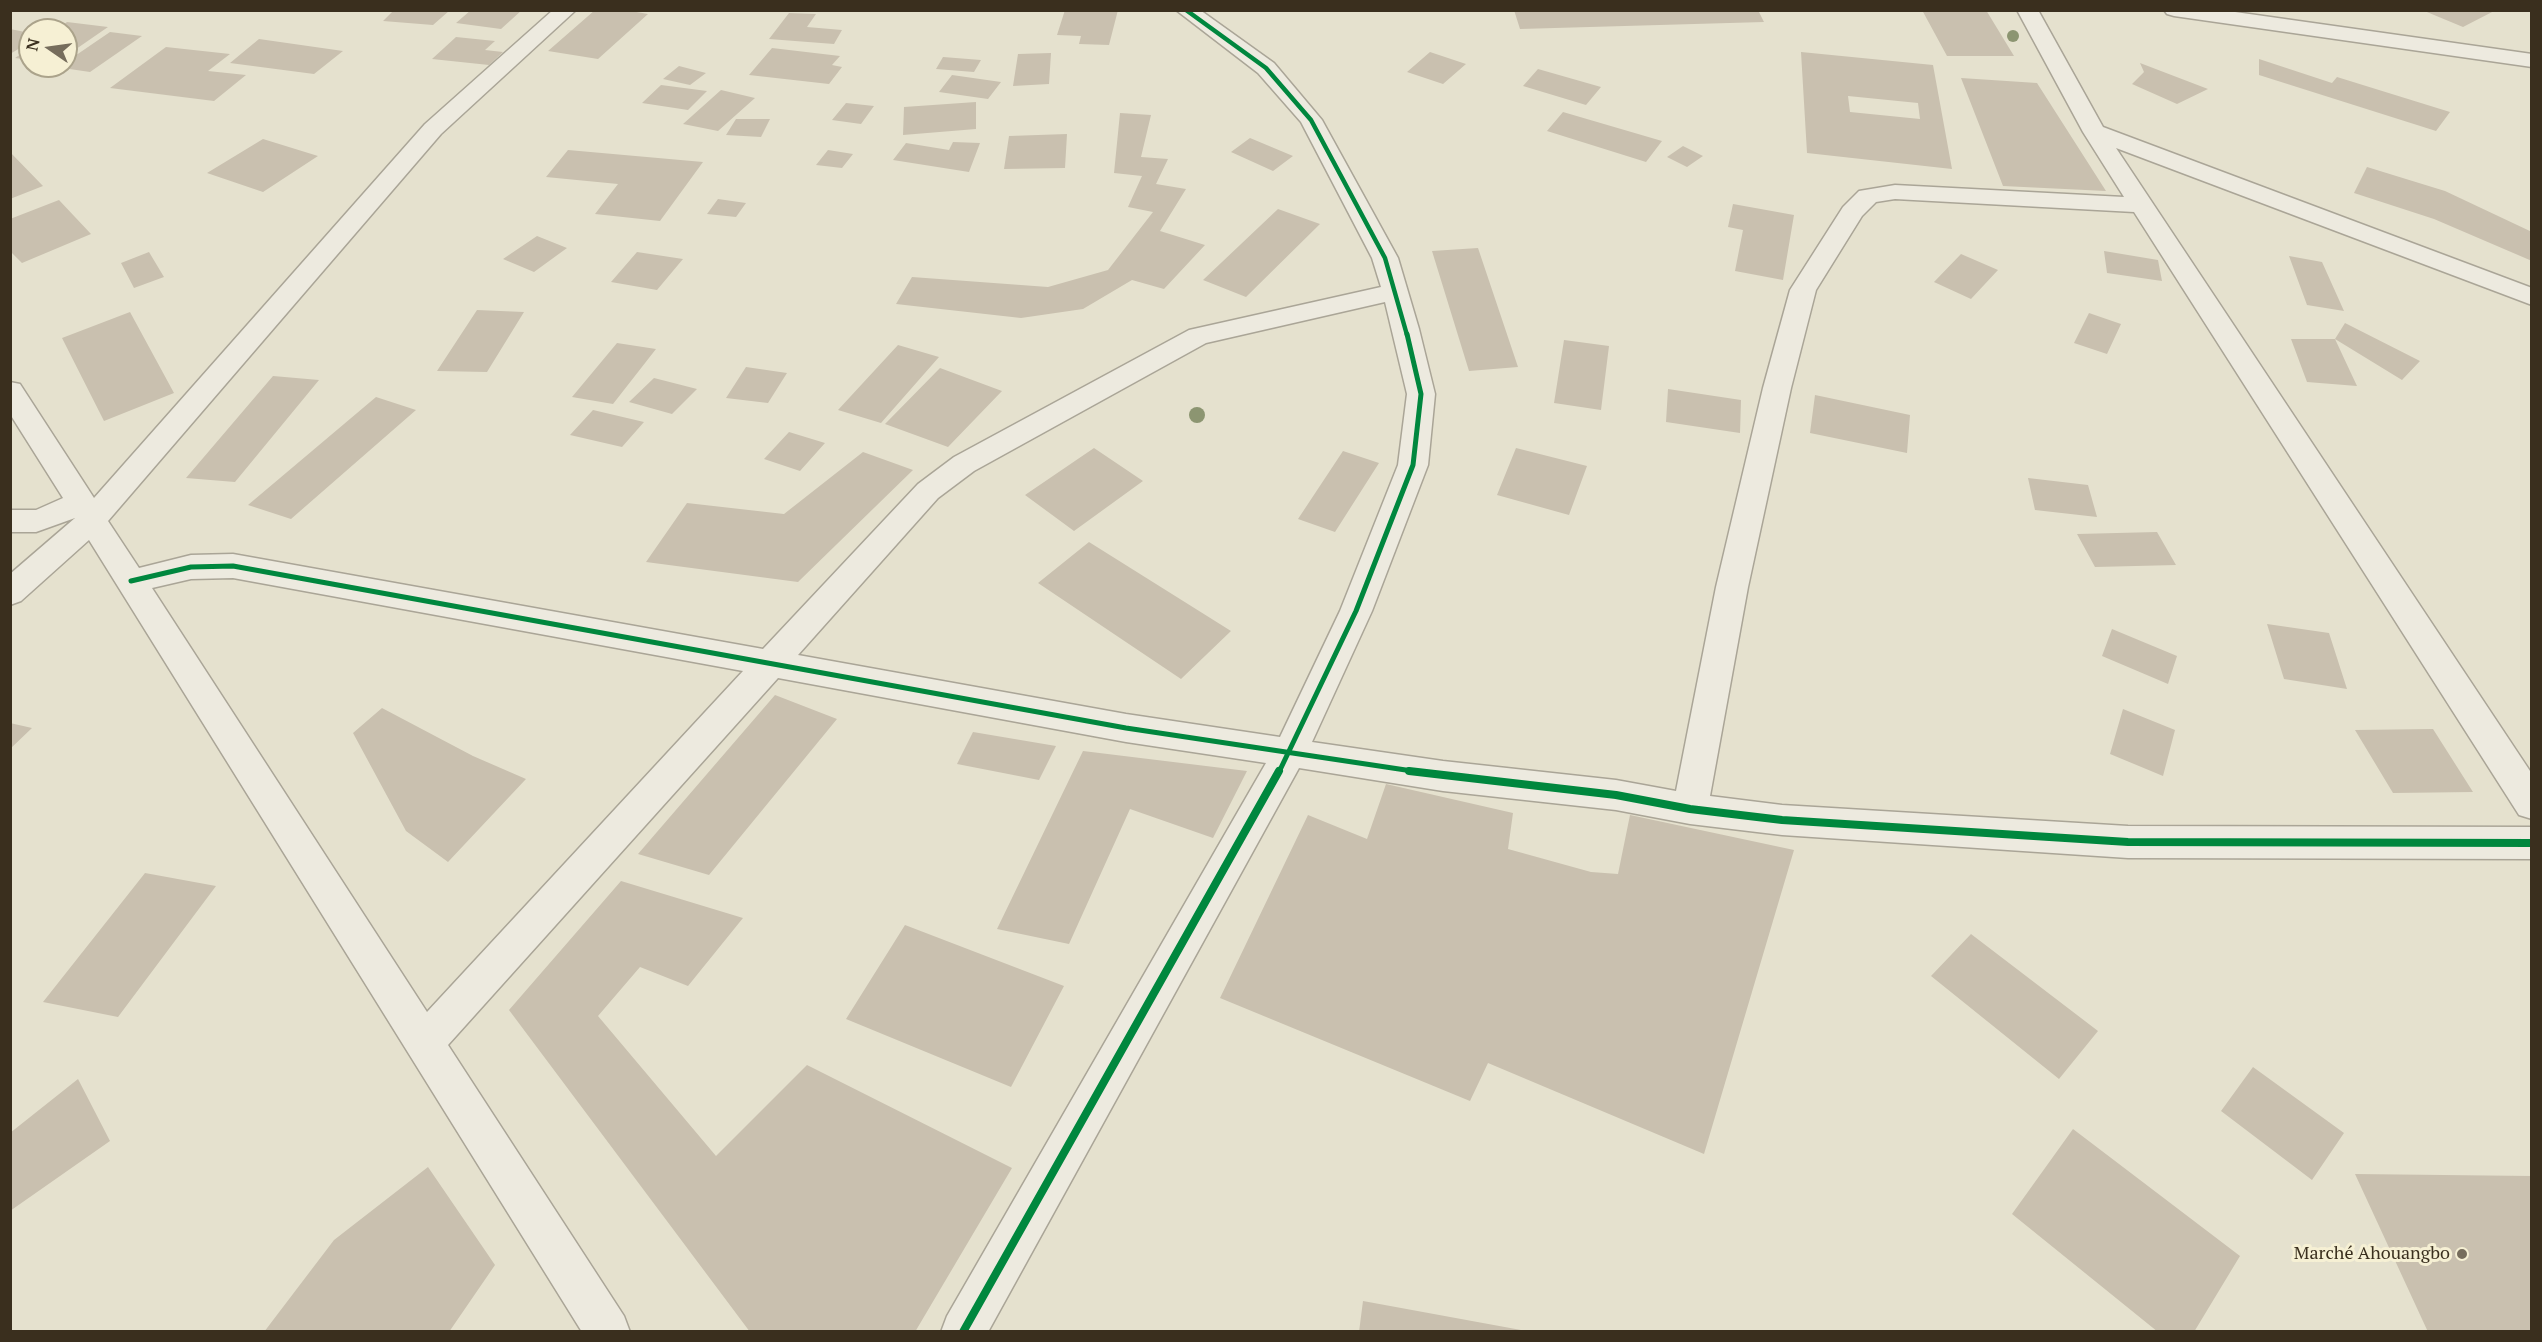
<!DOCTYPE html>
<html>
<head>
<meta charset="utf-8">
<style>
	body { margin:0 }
	#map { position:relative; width:2542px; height:1342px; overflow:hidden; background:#e5e1ce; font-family:"PT Serif",serif }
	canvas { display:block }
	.frame { position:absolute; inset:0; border:12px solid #3a2f1e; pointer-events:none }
	.north { position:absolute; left:18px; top:18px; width:60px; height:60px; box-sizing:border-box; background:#f6f0d4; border:2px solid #aba38b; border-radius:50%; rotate:283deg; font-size:16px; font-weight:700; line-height:24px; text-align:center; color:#3a2f1e }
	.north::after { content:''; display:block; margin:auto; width:21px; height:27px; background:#766d5c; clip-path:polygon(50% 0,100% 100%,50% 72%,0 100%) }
</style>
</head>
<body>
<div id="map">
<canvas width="2542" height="1342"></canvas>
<div class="frame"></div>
<div class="north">N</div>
</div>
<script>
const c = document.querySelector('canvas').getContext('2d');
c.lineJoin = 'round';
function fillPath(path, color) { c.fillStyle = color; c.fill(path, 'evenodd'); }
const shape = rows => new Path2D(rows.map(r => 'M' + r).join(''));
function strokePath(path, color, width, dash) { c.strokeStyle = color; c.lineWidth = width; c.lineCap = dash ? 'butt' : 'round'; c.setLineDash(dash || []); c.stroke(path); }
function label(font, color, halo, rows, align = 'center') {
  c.font = font + ' "PT Serif",serif'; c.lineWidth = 6; c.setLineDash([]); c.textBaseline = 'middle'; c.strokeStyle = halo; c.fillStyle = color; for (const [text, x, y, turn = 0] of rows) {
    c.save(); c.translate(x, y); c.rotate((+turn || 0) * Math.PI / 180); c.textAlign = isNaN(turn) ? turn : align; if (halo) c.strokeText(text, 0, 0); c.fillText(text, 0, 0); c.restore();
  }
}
fillPath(shape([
	[394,10,445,10,449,11,433,25,383,21],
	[471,10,522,10,501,29,456,23],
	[595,10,625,10,648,14,598,59,548,51],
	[1065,10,1118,10,1109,45,1079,44,1081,36,1057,35],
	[1514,10,1758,10,1764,22,1520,29],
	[1922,10,1986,10,2014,56,1947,56],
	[2422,10,2496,10,2463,27],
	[789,13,816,14,807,27,842,30,834,44,769,39],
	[67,22,108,27,66,56,66,30,56,30],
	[10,29,30,33,30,42,10,54],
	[110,32,142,36,90,72,56,67,66,66,66,62],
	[456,37,495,41,485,50,503,52,489,65,432,59],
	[259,39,343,51,314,74,230,63],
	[166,47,230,54,208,71,246,75,214,101,110,88],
	[30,48,30,60,15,58],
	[772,48,840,56,832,65,842,67,829,84,749,75],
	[1430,52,1466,64,1443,84,1407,72],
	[1801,52,1933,65,1952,169,1807,153],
	[1848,96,1918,103,1920,119,1850,112],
	[1051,53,1049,84,1013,86,1018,54],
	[943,57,981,60,974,72,936,69],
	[2259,59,2332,83,2337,77,2450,112,2436,131,2259,75],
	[2140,63,2208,89,2177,104,2132,84,2144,72],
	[679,66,706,73,690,85,663,79],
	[1538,69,1601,87,1586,105,1523,86],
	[952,75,1001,82,988,99,939,92],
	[1961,78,2037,83,2106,191,2003,186],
	[661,85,707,91,688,110,642,103],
	[721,90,755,98,718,131,683,124],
	[976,102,976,129,903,135,904,107],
	[846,103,874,106,861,124,832,120],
	[1563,112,1662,141,1646,162,1547,131],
	[1120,113,1151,115,1141,157,1168,159,1156,184,1186,189,1160,231,1205,245,1164,289,1132,280,1083,309,1021,318,896,304,912,277,1048,287,1108,270,1153,212,1128,207,1142,176,1114,173],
	[736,119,770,119,761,137,726,135],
	[1067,134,1065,168,1004,169,1009,136],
	[1250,138,1293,156,1273,171,1231,152],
	[263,139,318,156,263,192,207,173],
	[953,142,980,143,969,172,893,160,906,143,949,150],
	[1683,146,1703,156,1687,167,1667,157],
	[568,150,703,162,660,221,595,214,618,184,546,177],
	[828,150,853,154,842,168,816,165],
	[10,152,43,186,10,199],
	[2367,167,2445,191,2532,232,2532,261,2434,219,2354,193],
	[718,199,746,203,736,217,707,214],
	[59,200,91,234,22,263,10,251,10,219],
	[1733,204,1794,215,1783,280,1735,271,1743,230,1728,227],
	[1278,209,1320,224,1246,297,1203,280],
	[537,236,567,248,534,272,503,259],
	[1478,248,1518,367,1469,371,1432,251],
	[2104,251,2158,260,2162,281,2107,273],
	[149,252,164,277,134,288,121,263],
	[637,252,683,259,657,290,611,282],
	[1961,254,1998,270,1971,299,1934,282],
	[2289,256,2322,262,2344,311,2307,305],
	[477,310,524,312,487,372,437,371],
	[130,312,174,393,104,421,62,338],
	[2089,313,2121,324,2107,354,2074,343],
	[2345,323,2420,361,2402,380,2335,339,2357,386,2307,382,2291,339,2335,339],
	[1564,340,1609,346,1601,410,1554,403],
	[617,343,656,349,613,404,572,397],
	[898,345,939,357,881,423,838,410],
	[746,367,787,373,768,403,726,398],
	[940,368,1002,391,948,447,885,424],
	[273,376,319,380,235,482,186,478],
	[654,378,697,389,672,414,629,402],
	[1668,389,1741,400,1740,433,1666,422],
	[1815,395,1910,415,1907,453,1810,433],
	[376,397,416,410,291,519,248,505],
	[593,410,644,422,622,447,570,435],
	[789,432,825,443,800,471,764,459],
	[1094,448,1143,481,1074,531,1025,495],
	[1516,448,1587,466,1569,515,1497,495],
	[1343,451,1379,463,1335,532,1298,519],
	[863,452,913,470,798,582,646,562,687,503,784,514],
	[2028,478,2088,485,2097,517,2035,510],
	[2157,532,2176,565,2095,567,2077,534],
	[1089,542,1231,631,1181,679,1038,583],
	[2267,624,2329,633,2347,689,2284,679],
	[2112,629,2177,656,2168,684,2102,656],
	[775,695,837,719,709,875,638,854],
	[382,708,473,756,526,779,448,862,406,831,353,733],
	[2123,709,2175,730,2163,776,2110,754],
	[10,723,32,728,10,749],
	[2433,729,2473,792,2393,793,2355,730],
	[973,732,1056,746,1039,780,957,764],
	[1083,751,1247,771,1213,838,1130,809,1069,944,997,929],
	[1386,784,1513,813,1508,849,1591,872,1618,874,1630,815,1794,850,1704,1154,1488,1063,1470,1101,1220,998,1308,815,1367,839],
	[145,873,216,886,118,1017,43,1002],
	[621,881,743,918,688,986,640,967,598,1016,716,1156,807,1065,1012,1168,915,1332,750,1332,509,1010],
	[905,925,1064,986,1011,1087,846,1019],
	[1971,934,2098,1031,2059,1079,1931,976],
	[2253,1067,2344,1133,2312,1180,2221,1111],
	[78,1079,110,1141,10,1211,10,1133],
	[2073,1129,2240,1256,2194,1332,2158,1332,2012,1214],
	[428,1167,495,1265,449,1332,264,1332,334,1240],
	[2355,1174,2532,1176,2532,1332,2428,1332],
	[1363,1301,1521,1330,1521,1332,1359,1332]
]), '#c9c0af');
const minor = shape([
	[553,10,576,10,441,134,108,521,139,568,191,555,233,554,763,649,918,484,954,457,1189,330,1381,287,1372,258,1301,122,1258,73,1176,10,1200,10,1274,63,1322,120,1398,258,1419,329,1435,394,1428,465,1372,611,1312,742,1443,761,1616,780,1676,791,1716,587,1763,388,1790,290,1843,207,1859,191,1895,185,2124,197,2083,132,2017,10,2038,10,2103,127,2532,288,2532,305,2116,148,2532,774,2532,819,2519,815,2134,212,1895,199,1876,202,1862,216,1816,290,1791,388,1748,587,1710,796,1782,805,2128,826,2532,827,2532,859,2128,858,1782,835,1690,824,1616,810,1443,791,1299,768,988,1332,941,1332,947,1316,1266,763,1126,742,778,678,448,1045,624,1316,630,1332,582,1332,89,540,21,601,10,605,10,574,75,518,36,532,10,532,10,510,36,510,63,498,10,414,10,382,20,384,94,498,425,124,553,10],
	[1385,302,1407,394,1398,465,1340,611,1280,737,1126,714,798,655,938,498,974,471,1206,343,1385,302],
	[233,578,743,671,427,1012,152,588,191,579,233,578],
	[2164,10,2221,10,2532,54,2532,67,2174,16,2167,14,2164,10]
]);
strokePath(minor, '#aaa597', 3);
fillPath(minor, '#edeadf');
strokePath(shape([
	[1186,10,1266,68,1311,120,1385,258,1407,335]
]), '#00873e', 4.5);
strokePath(shape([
	[131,581,191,567,233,566,1126,728,1419,772],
	[1279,772,1356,611,1413,465,1421,394,1407,334]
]), '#00873e', 5);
strokePath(shape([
	[1409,771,1616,795,1690,809,1782,820,2128,842,2532,843],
	[963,1332,1279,771]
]), '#00873e', 8);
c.fillStyle = '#8c9571';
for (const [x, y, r] of [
	[2013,36,6],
	[1197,415,8]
]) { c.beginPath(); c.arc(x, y, r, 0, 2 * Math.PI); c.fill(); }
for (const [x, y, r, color] of [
	[2462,1254,6,"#766d5c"]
]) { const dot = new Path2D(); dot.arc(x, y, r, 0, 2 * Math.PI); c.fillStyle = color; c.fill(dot); strokePath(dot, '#f6f0d4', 2); }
label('18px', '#3a2f1e', '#f6f0d4', [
	["Marché Ahouangbo",2450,1254]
], 'right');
</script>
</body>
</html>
